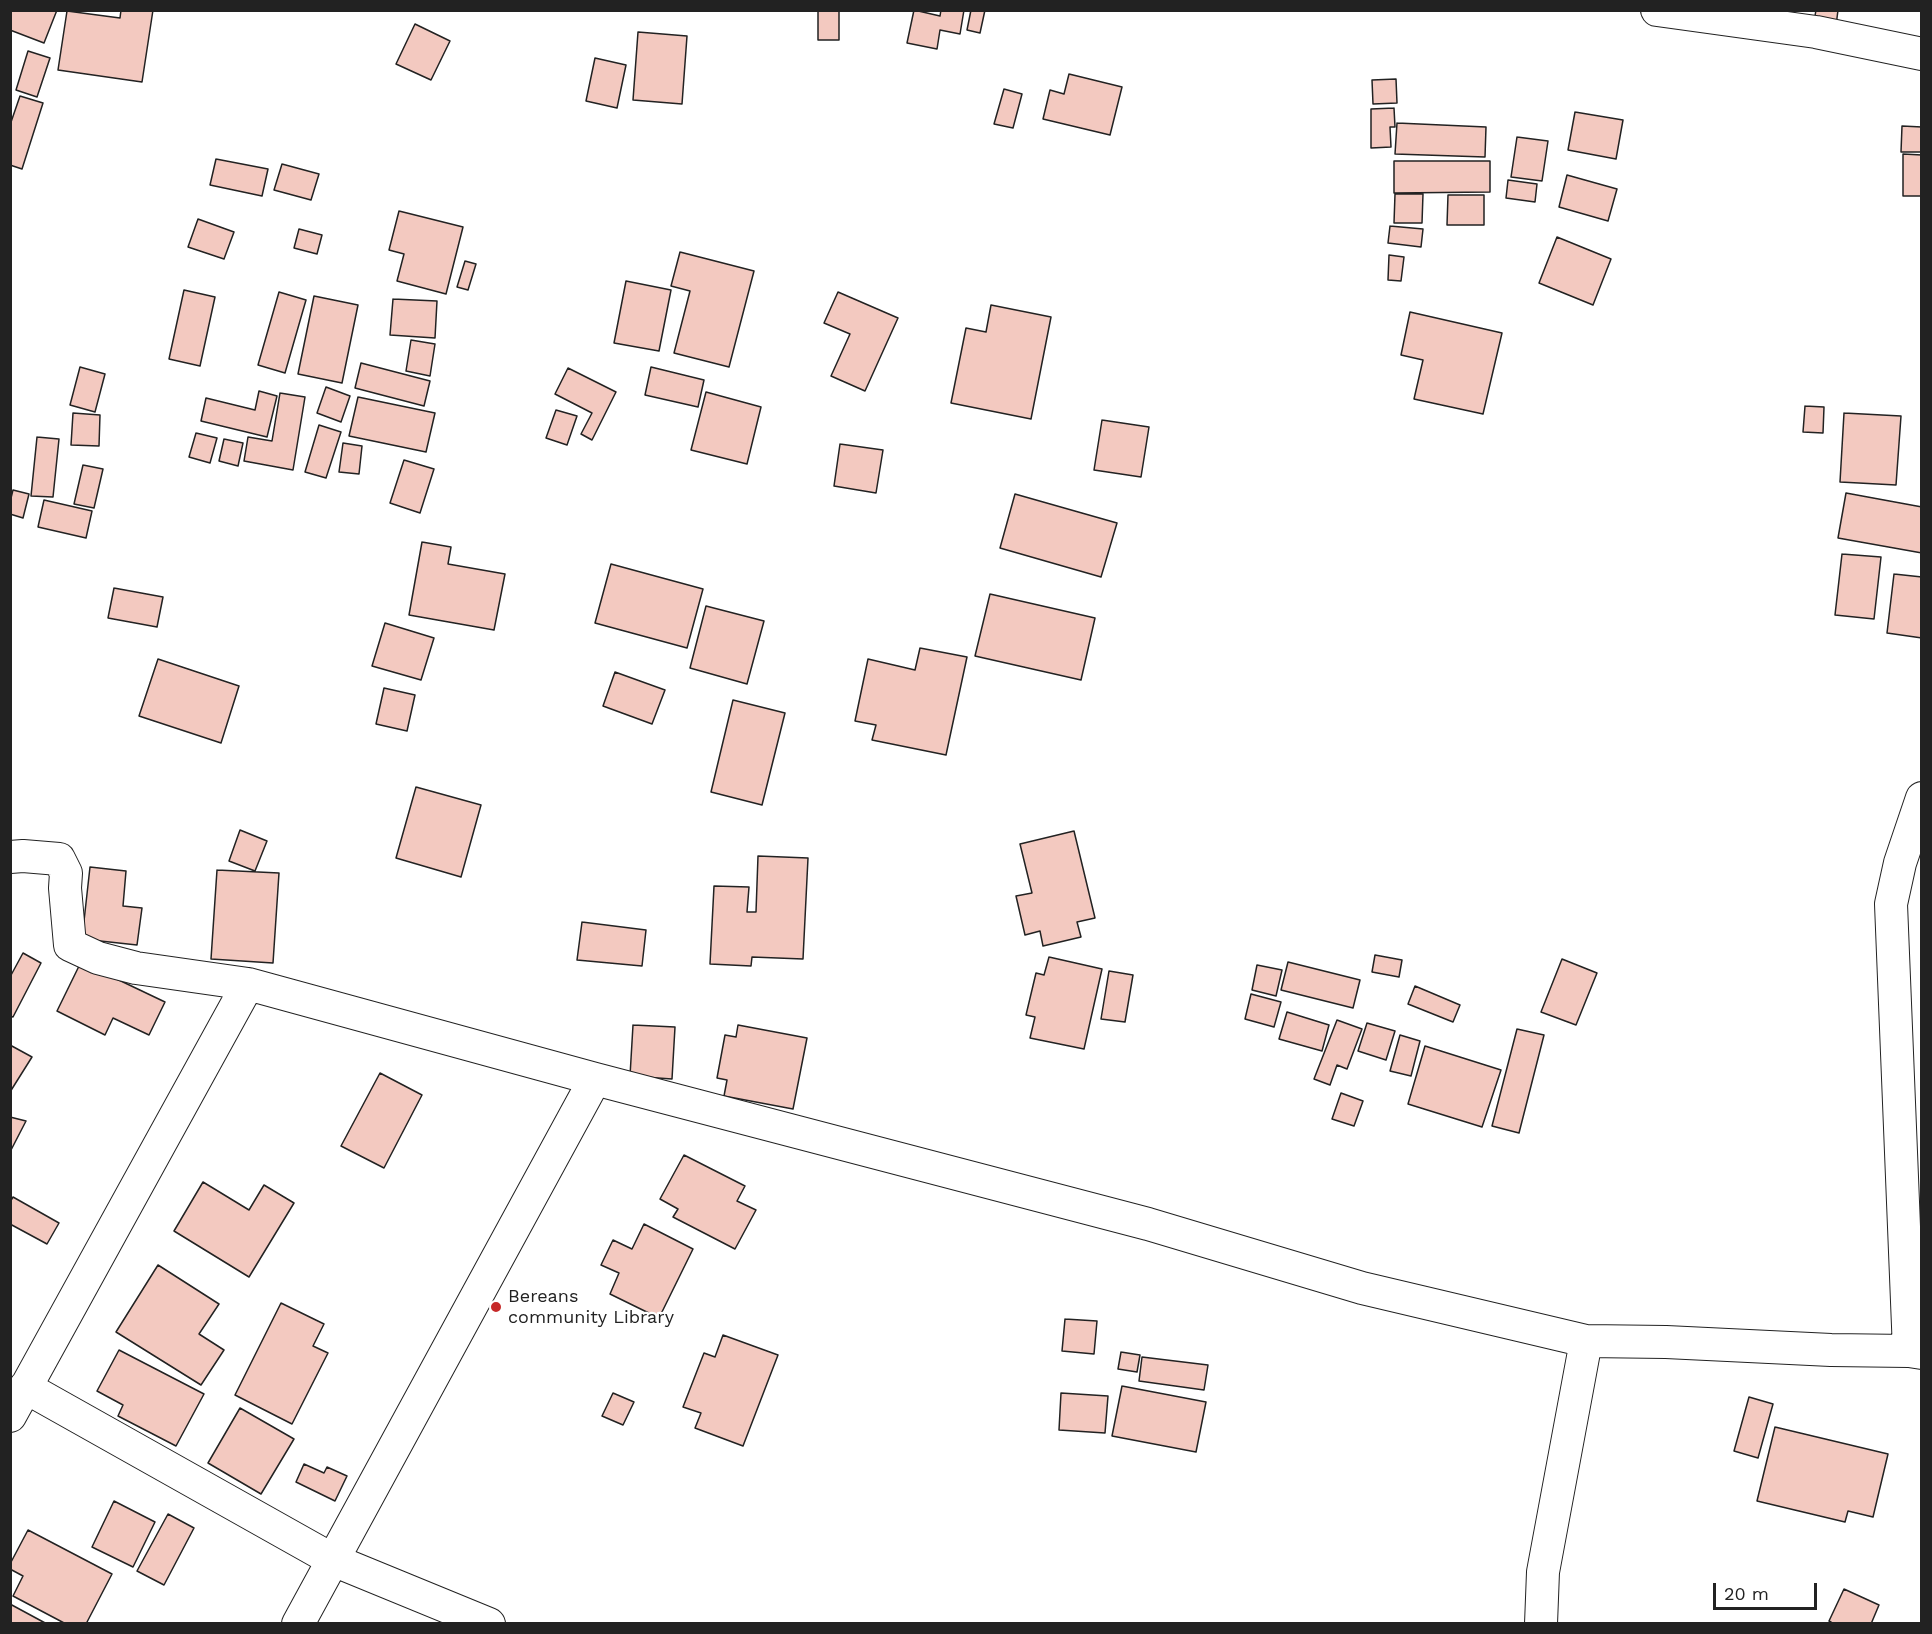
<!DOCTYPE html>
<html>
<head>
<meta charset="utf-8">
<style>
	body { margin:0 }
	#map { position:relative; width:1932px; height:1634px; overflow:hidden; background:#fff; font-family:"Work Sans",sans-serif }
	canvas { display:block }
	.frame { position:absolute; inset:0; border:12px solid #222; pointer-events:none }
	.scale { position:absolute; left:1713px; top:1583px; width:104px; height:27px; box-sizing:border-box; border:3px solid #222; border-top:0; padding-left:8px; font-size:18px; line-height:21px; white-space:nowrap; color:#222; -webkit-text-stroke:4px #fff; paint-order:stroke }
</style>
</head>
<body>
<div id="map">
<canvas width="1932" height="1634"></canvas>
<div class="frame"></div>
<div class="scale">20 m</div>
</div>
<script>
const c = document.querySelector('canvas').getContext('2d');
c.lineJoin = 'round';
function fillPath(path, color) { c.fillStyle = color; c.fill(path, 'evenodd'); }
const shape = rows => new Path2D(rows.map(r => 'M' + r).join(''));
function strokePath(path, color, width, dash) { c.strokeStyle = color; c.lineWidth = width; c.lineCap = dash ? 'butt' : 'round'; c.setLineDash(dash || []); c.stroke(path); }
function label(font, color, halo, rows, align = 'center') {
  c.font = font + ' "Work Sans",sans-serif'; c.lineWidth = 4.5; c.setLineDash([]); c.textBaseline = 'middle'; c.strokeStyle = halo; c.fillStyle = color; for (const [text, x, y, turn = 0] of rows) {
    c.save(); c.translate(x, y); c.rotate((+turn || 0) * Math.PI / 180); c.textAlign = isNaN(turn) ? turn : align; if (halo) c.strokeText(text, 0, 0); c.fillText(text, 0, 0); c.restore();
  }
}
const building = shape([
	[10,10,57,10,44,43,10,30,10,10],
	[121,10,153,10,142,82,58,70,67,11,120,18,121,10],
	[818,10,839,10,839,40,818,40,818,10],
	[914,10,940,16,941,10,964,10,960,34,940,30,937,49,907,43,914,10],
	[971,10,985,10,980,33,967,30,971,10],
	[1816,10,1838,10,1836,26,1814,22,1816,10],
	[415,24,450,41,431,80,396,64,415,24],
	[638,32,687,36,682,104,633,100,638,32],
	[28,51,50,58,37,97,16,90,28,51],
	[595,58,626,65,617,108,586,101,595,58],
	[1069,74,1122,87,1110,135,1043,119,1050,90,1064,94,1069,74],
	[1396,79,1397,103,1373,104,1372,80,1396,79],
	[1004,89,1022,94,1013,128,994,124,1004,89],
	[20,96,43,103,22,169,10,165,10,125,20,96],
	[1394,108,1395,127,1390,127,1391,147,1371,148,1371,109,1394,108],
	[1575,112,1623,120,1616,159,1568,150,1575,112],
	[1397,123,1486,127,1485,157,1395,154,1397,123],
	[1902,126,1922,127,1922,152,1901,152,1902,126],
	[1517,137,1548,141,1542,181,1511,177,1517,137],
	[1903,154,1922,155,1922,196,1903,196,1903,154],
	[216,159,268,169,262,196,210,185,216,159],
	[1394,161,1490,161,1490,192,1394,193,1394,161],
	[282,164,319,174,311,200,274,190,282,164],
	[1567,175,1617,189,1608,221,1559,207,1567,175],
	[1508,180,1537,184,1535,202,1506,198,1508,180],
	[1395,194,1423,194,1422,223,1394,223,1395,194],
	[1448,195,1484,195,1484,225,1447,225,1448,195],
	[399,211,463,227,446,294,397,281,404,254,389,250,399,211],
	[198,219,234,232,224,259,188,247,198,219],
	[1390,226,1423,229,1421,247,1388,243,1390,226],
	[299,229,322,235,317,254,294,248,299,229],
	[1557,237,1611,259,1593,305,1539,283,1557,237],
	[680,252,754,271,729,367,674,353,690,291,671,286,680,252],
	[1389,255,1404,257,1401,281,1388,280,1389,255],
	[465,261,476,264,468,290,457,287,465,261],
	[626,281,671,290,659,351,614,343,626,281],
	[184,290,215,297,200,366,169,359,184,290],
	[279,292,306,300,285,373,258,365,279,292],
	[838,292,898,318,865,391,831,376,850,334,824,323,838,292],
	[314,296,358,305,342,383,298,374,314,296],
	[393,299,437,301,435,338,390,335,393,299],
	[991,305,1051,317,1031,419,951,403,966,328,986,332,991,305],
	[1410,312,1502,333,1483,414,1414,399,1423,360,1401,355,1410,312],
	[411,340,435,344,430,376,406,371,411,340],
	[361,363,430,381,424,406,355,388,361,363],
	[80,367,105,374,95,412,70,405,80,367],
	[651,367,704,380,698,407,645,395,651,367],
	[568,368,616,392,592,440,581,434,592,413,555,394,568,368],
	[326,387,350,396,341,422,317,413,326,387],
	[259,391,277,396,267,437,201,421,206,398,255,410,259,391],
	[706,392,761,407,747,464,691,450,706,392],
	[280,393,305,397,293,470,244,461,248,437,272,441,280,393],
	[358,397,435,413,426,452,349,436,358,397],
	[1805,406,1824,407,1823,433,1803,432,1805,406],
	[556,410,577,416,567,445,546,438,556,410],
	[73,413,100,415,99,446,71,445,73,413],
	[1844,413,1901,416,1896,485,1840,482,1844,413],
	[1102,420,1149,427,1141,477,1094,470,1102,420],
	[319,425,341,432,326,478,305,472,319,425],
	[196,433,217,438,210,463,189,457,196,433],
	[37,437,59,439,53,497,31,496,37,437],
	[224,439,243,443,238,466,219,461,224,439],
	[343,443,362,446,359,474,339,472,343,443],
	[840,444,883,450,876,493,834,486,840,444],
	[404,460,434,469,420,513,390,503,404,460],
	[83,465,103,469,94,508,74,504,83,465],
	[13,490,29,494,23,518,10,514,10,502,13,490],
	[1846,493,1922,507,1922,553,1838,538,1846,493],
	[1015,494,1117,523,1101,577,1000,548,1015,494],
	[44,500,92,511,86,538,38,527,44,500],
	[422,542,451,547,448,564,505,574,494,630,409,615,422,542],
	[1842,554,1881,557,1874,619,1835,615,1842,554],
	[611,564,703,589,687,648,595,623,611,564],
	[1894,574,1922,577,1922,638,1887,633,1894,574],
	[114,588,163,597,157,627,108,618,114,588],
	[990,594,1095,618,1081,680,975,656,990,594],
	[706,606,764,621,747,684,690,668,706,606],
	[385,623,434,638,421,680,372,666,385,623],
	[920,648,967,657,946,755,872,740,876,725,855,721,868,659,915,670,920,648],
	[158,659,239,686,221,743,139,716,158,659],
	[615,672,665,690,652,724,603,706,615,672],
	[384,688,415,695,407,731,376,724,384,688],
	[733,700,785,713,762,805,711,792,733,700],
	[416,787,481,805,461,877,396,858,416,787],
	[240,830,267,841,255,871,229,861,240,830],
	[1074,831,1095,918,1077,922,1081,937,1043,946,1040,931,1025,935,1016,896,1032,893,1020,844,1074,831],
	[758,856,808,858,803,959,752,957,751,966,710,964,714,886,749,887,747,912,756,912,758,856],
	[90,867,126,871,123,906,142,908,137,945,82,939,90,867],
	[217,870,279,873,273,963,211,959,217,870],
	[582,922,646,930,642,966,577,960,582,922],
	[23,953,41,963,13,1017,10,1016,10,977,23,953],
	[1375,955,1402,960,1399,977,1372,972,1375,955],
	[1049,957,1102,969,1084,1049,1030,1038,1035,1017,1026,1015,1036,973,1044,975,1049,957],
	[1562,959,1597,973,1576,1025,1541,1012,1562,959],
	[81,962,165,1002,149,1035,113,1018,105,1035,57,1011,81,962],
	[1288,962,1360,980,1353,1008,1281,990,1288,962],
	[1257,965,1282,970,1276,996,1252,990,1257,965],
	[1109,971,1133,975,1125,1022,1101,1019,1109,971],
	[1415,986,1460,1005,1453,1022,1408,1004,1415,986],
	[1251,994,1281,1002,1274,1027,1245,1019,1251,994],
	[1287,1012,1329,1025,1322,1051,1279,1039,1287,1012],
	[1337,1020,1362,1029,1347,1069,1337,1065,1330,1085,1314,1079,1337,1020],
	[1367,1023,1395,1031,1386,1060,1358,1051,1367,1023],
	[633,1025,675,1027,672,1079,630,1076,633,1025],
	[738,1025,807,1038,793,1109,724,1096,727,1080,717,1078,725,1035,736,1037,738,1025],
	[1517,1029,1544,1035,1519,1133,1492,1126,1517,1029],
	[1400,1035,1420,1041,1411,1076,1390,1071,1400,1035],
	[10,1045,32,1057,10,1092,10,1045],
	[1425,1046,1501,1070,1482,1127,1408,1104,1425,1046],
	[380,1073,422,1095,384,1168,341,1146,380,1073],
	[1341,1093,1363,1101,1354,1126,1332,1119,1341,1093],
	[10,1117,26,1121,10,1152,10,1117],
	[684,1155,745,1186,737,1201,756,1210,735,1249,673,1217,678,1209,660,1199,684,1155],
	[203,1182,249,1210,264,1185,294,1203,249,1277,174,1231,203,1182],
	[13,1197,59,1223,47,1244,10,1224,10,1202,13,1197],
	[644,1224,693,1249,659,1318,610,1294,619,1273,601,1265,613,1240,632,1249,644,1224],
	[158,1265,219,1304,199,1334,224,1350,201,1385,116,1332,158,1265],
	[281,1303,324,1324,313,1346,328,1353,292,1424,235,1395,281,1303],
	[1065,1319,1097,1321,1094,1354,1062,1351,1065,1319],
	[723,1335,778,1355,743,1446,695,1428,701,1413,683,1407,704,1353,715,1357,723,1335],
	[119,1350,204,1394,176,1446,118,1416,123,1405,97,1391,119,1350],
	[1121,1352,1140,1355,1137,1372,1118,1369,1121,1352],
	[1142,1357,1208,1365,1204,1390,1139,1381,1142,1357],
	[1122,1386,1206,1402,1196,1452,1112,1436,1122,1386],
	[613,1393,634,1402,623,1425,602,1416,613,1393],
	[1061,1393,1108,1396,1105,1433,1059,1430,1061,1393],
	[1749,1397,1773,1404,1758,1458,1734,1451,1749,1397],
	[240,1408,294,1439,261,1494,208,1463,240,1408],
	[1775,1427,1888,1454,1873,1517,1848,1511,1845,1522,1757,1501,1775,1427],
	[304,1464,324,1473,327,1467,347,1476,335,1501,296,1482,304,1464],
	[114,1501,155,1522,133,1567,92,1547,114,1501],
	[168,1514,194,1528,164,1585,137,1571,168,1514],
	[28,1530,112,1574,86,1624,66,1624,13,1596,23,1576,10,1569,10,1564,28,1530],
	[1844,1589,1879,1605,1871,1624,1834,1624,1829,1621,1844,1589],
	[10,1604,47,1624,10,1624,10,1604]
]);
fillPath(building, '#f3c9c0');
strokePath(building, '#222', 1.5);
const street = shape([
	[1657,10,1816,32,1922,54],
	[10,857,23,856,59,859,66,873,65,888,70,945,98,958,136,968,248,984,595,1079,1148,1224,1362,1288,1586,1341,1666,1342,1831,1350,1909,1351,1922,1353],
	[1909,1351,1891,904,1900,863,1922,798],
	[25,1387,333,1560,489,1624],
	[10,1416,248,984],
	[298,1624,595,1079],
	[1541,1624,1543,1572,1586,1341]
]);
strokePath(street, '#222', 34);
strokePath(street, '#fff', 32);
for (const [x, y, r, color] of [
	[496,1307,6,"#c62828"]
]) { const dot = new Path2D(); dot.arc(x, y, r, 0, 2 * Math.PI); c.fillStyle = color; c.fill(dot); strokePath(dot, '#fff', 2); }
label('18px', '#222', '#fff', [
	["Bereans",508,1297],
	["community Library",508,1318]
], 'left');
</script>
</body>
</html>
